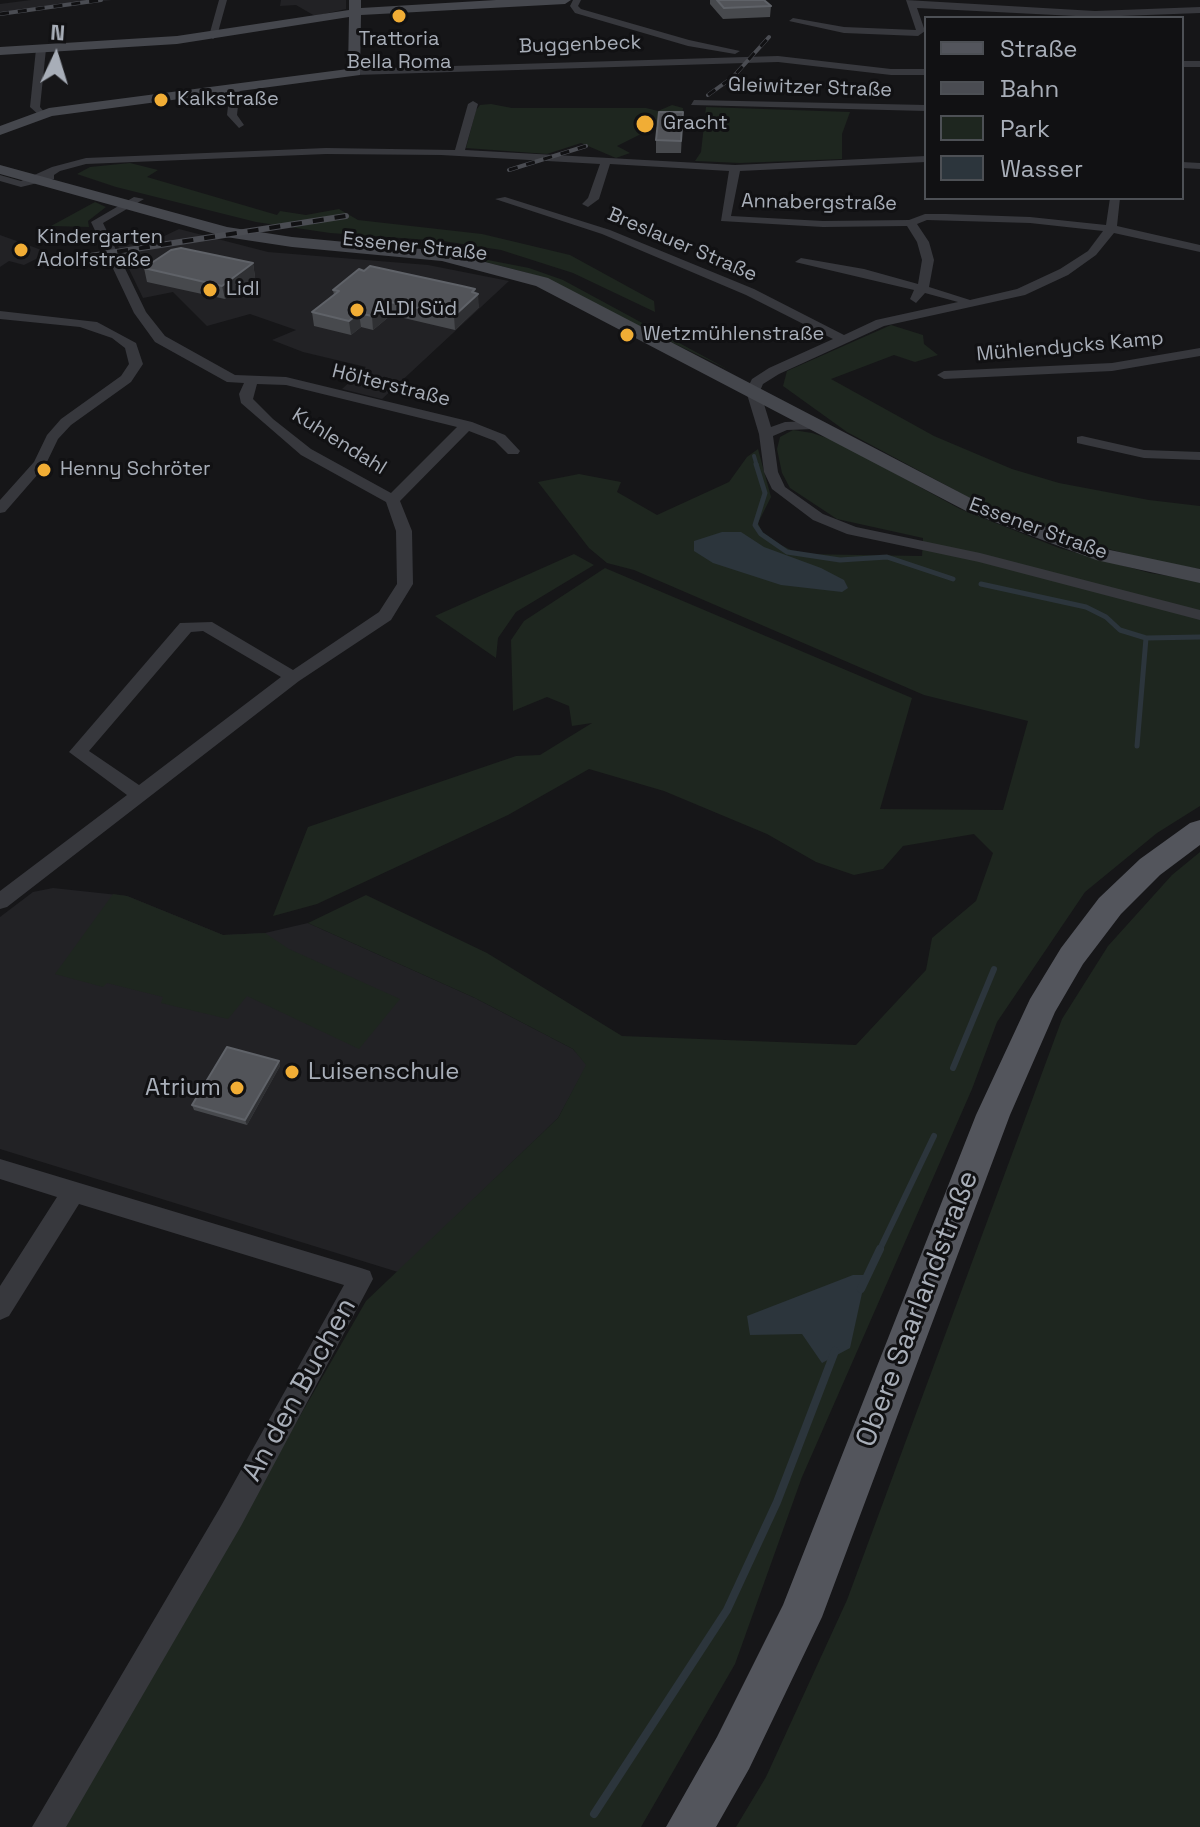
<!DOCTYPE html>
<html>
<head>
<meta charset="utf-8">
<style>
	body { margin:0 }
	#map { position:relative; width:1200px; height:1827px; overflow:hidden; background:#161618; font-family:"Space Grotesk",sans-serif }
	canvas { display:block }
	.legend { position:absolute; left:924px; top:16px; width:260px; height:184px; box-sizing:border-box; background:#111113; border:2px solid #4d5055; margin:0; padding:10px 14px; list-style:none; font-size:24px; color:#a8aeb8 }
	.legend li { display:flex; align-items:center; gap:16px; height:40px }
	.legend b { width:40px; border:2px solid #4d5055 }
	.north { position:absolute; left:16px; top:16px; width:80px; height:80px; -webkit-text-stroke:6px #111113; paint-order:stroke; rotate:4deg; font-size:22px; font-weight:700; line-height:32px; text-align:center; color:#a8aeb8 }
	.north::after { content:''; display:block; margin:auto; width:28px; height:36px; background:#a8aeb8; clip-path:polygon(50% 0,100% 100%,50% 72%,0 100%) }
</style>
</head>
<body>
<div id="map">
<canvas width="1200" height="1827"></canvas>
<ul class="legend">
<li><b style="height:10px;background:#53555c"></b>Straße</li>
<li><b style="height:10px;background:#4a4c52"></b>Bahn</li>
<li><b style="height:22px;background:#1e261f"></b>Park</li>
<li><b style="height:22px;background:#2c353c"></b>Wasser</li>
</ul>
<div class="north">N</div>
</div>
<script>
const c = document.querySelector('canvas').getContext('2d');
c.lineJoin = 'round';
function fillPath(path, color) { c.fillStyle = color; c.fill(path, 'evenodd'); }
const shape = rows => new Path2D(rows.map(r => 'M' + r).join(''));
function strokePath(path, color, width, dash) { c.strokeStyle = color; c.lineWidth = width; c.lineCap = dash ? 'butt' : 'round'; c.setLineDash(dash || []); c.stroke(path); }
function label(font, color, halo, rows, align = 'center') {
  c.font = font + ' "Space Grotesk",sans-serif'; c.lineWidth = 6; c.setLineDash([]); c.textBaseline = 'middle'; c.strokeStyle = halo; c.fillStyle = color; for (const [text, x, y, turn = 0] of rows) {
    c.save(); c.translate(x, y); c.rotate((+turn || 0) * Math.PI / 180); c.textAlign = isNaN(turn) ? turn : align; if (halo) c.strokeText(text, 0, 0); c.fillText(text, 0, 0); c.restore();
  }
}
fillPath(shape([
	[31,0,112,0,0,15,0,4],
	[281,0,346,0,346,9,315,16,296,5,280,6],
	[179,229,268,252,428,265,509,281,382,399,342,389,366,367,303,352,272,340,296,330,250,314,207,326,173,292,143,298,118,246,154,241],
	[0,235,36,248,48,253,24,265,9,261,0,267],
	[53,888,127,896,223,935,265,933,308,923,475,998,573,1049,587,1065,558,1118,398,1272,0,1149,0,917,33,892]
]), '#222225');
fillPath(shape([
	[491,104,512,108,646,108,658,111,672,105,683,108,682,118,663,123,617,146,630,153,616,158,581,143,547,154,466,148,476,110,480,105],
	[706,107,850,112,842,134,842,159,740,163,695,161,701,152],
	[130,163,158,170,147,177,277,215,280,211,306,215,339,209,358,220,482,234,570,255,654,301,655,312,573,273,501,250,443,241,330,233,256,222,116,187,77,174,90,167],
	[95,202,106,207,88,221,89,227,51,226],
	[447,252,529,268,563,280,729,370,528,273],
	[891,325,923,335,924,344,938,355,915,362,894,355,831,379,934,436,1012,469,1059,483,1149,500,1200,506,1200,569,1150,560,1056,535,981,504,847,432,783,386,787,371],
	[793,430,812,433,836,441,960,509,1059,548,1150,573,1200,581,1200,806,1157,833,1085,892,997,1022,972,1089,802,1477,735,1664,641,1827,64,1827,366,1301,558,1118,586,1065,573,1049,475,998,308,923,366,895,487,953,622,1036,856,1045,926,970,932,938,976,901,993,853,974,834,903,846,883,869,854,875,816,862,767,834,664,791,589,769,508,815,317,904,273,916,308,827,516,756,540,755,592,723,572,726,569,706,547,697,513,711,511,640,524,621,605,568,912,698,880,809,1003,810,1028,721,924,695,634,570,607,563,589,548,538,482,579,474,621,482,617,492,657,515,729,482,747,457,758,449,771,497,758,523,762,532,781,545,799,554,922,556,923,538,837,519,790,488,782,473,777,449,780,437],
	[574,554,594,565,516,612,498,638,496,658,435,616],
	[1200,852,1200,1827,736,1827,766,1777,847,1600,1062,1019,1108,946,1172,875],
	[113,894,127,896,223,935,265,933,289,949,400,999,359,1049,247,996,228,1019,161,1003,163,997,107,983,103,987,55,974]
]), '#1e261f');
fillPath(shape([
	[722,532,741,532,764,547,821,568,844,580,848,588,842,592,781,585,713,563,694,551,694,541],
	[853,1275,866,1275,850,1348,822,1363,802,1334,750,1335,747,1316]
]), '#2c353c');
strokePath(shape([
	[754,456,757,466]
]), '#2c353c', 4);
strokePath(shape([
	[756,464,765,493,755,525,761,534,787,552,840,560,887,557,953,579],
	[981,584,1086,607,1106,617,1120,630,1146,638,1200,637],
	[1137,746,1146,638]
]), '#2c353c', 5);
strokePath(shape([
	[953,1068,994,969],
	[879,1251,934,1136]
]), '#2c353c', 6);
strokePath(shape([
	[861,1289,880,1249],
	[594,1814,727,1610,777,1502,835,1351]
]), '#2c353c', 8);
fillPath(shape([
	[219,0,227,0,217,36,213,39,209,36,219,0],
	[573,0,581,0,578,6,581,9,689,40,740,51,735,54,688,46,575,13,570,6,573,0],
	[906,0,1095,11,1200,7,1200,13,1095,17,917,8,925,31,918,36,844,33,789,21,793,18,844,27,916,30,906,0],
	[41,46,46,49,40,107,45,113,40,116,30,107,36,49,41,46],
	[778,56,891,69,926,69,926,75,891,75,778,62,355,75,350,72,355,69,778,56],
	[1182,61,1200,61,1200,67,1182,67,1182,61],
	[235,85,240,88,237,115,244,125,239,128,227,115,230,88,235,85],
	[694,100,926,105,926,111,691,105,694,100],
	[473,101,478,104,465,150,735,165,926,156,926,162,740,171,731,216,823,221,909,220,925,214,946,214,1030,217,1106,225,1110,198,1120,198,1117,226,1200,245,1200,252,1114,233,1096,255,1068,275,1025,295,884,326,779,374,763,384,760,391,771,427,785,422,815,421,822,425,815,429,787,430,773,436,778,472,785,487,823,514,856,527,980,553,1200,610,1200,620,979,562,847,534,813,520,772,489,764,472,759,434,746,391,752,379,769,368,833,339,746,295,602,234,495,199,505,197,610,230,754,289,844,335,876,320,958,302,925,293,916,303,910,299,914,290,795,262,801,258,864,269,918,284,922,260,917,242,907,226,823,227,721,221,729,171,610,164,599,199,588,207,582,204,588,198,600,164,441,155,326,154,86,164,60,171,54,175,54,179,21,187,0,181,0,175,21,181,52,167,86,158,326,148,455,150,468,104,473,101],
	[927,220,1030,223,1103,231,1088,251,1060,269,1017,289,970,300,929,287,934,260,929,242,917,224,927,220],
	[1182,162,1200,163,1200,169,1182,168,1182,162],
	[134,197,144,199,103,223,146,312,165,336,235,375,286,377,472,422,505,435,520,451,518,454,508,454,495,441,469,431,400,501,412,531,413,584,391,620,299,681,7,907,0,909,0,891,127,795,69,752,180,623,212,622,293,670,379,612,397,584,396,531,386,502,301,455,241,403,239,394,244,383,227,382,155,342,134,313,91,222,134,197],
	[257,384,286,385,457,427,391,493,311,449,273,419,253,399,257,384],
	[203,631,281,677,139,785,89,751,191,632,203,631],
	[0,311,97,322,136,343,143,364,131,382,71,425,58,439,45,466,5,512,0,513,0,500,34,462,47,435,61,419,121,376,129,364,125,348,112,338,80,327,0,319,0,311],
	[1200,348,1200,356,1112,371,944,379,937,375,944,371,1112,363,1200,348],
	[1082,436,1144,450,1200,452,1200,460,1144,458,1077,443,1077,437,1082,436],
	[0,1159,361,1268,370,1271,373,1279,241,1526,66,1827,32,1827,221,1506,344,1285,79,1204,9,1316,0,1320,0,1286,57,1197,0,1179,0,1159]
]), '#37383d');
fillPath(shape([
	[349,0,361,0,361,8,496,0,571,0,565,4,361,15,360,75,52,116,0,135,0,126,49,108,348,69,349,17,177,44,0,55,0,47,177,36,349,10,349,0],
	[0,165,227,227,292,237,442,251,548,278,982,504,1110,550,1200,569,1200,583,1096,560,968,512,536,286,442,261,292,247,226,237,0,174,0,165]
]), '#45474d');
fillPath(shape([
	[1200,820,1200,845,1160,875,1121,914,1083,964,1055,1012,1010,1115,822,1617,749,1769,716,1827,666,1827,717,1737,783,1605,976,1115,1030,999,1061,948,1099,898,1140,859,1190,823,1200,820]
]), '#53555c');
const railFar1 = shape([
	[0,14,101,0],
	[708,95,733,77,769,37],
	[509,170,586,146]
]);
const rail = shape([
	[52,262,346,216]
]);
strokePath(railFar1, '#4a4c52', 4);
strokePath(rail, '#4a4c52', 6);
strokePath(railFar1, '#111113', 3, [9]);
strokePath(rail, '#111113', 4, [11]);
fillPath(shape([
	[710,0,764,0,771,6,770,17,723,19,710,4],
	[683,112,681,153,656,153,656,140],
	[253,263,255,277,225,299,147,282,144,268],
	[333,290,475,293,479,307,455,330,391,315,373,330,361,327,351,335,314,326,312,312,334,295],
	[279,1061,280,1066,247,1125,194,1110,192,1105]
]), '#47494d');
fillPath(shape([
	[253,263,255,277,225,299,222,286],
	[475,289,476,296,478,294,479,307,455,330,454,316],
	[390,302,391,315,373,330,372,316],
	[359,313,361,327,351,335,349,321],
	[279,1061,280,1066,247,1125,245,1120]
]), '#2f3033');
const building = shape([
	[717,0,764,0,771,6,724,8,717,0],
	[659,112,683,112,681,141,656,140,659,112],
	[181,248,253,263,222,286,144,268,171,250,181,248],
	[370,266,462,286,475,289,472,292,478,294,454,316,390,302,372,316,359,313,349,321,312,312,339,291,333,290,359,269,364,271,370,266],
	[227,1047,279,1061,245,1120,192,1105,227,1047]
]);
fillPath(building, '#525459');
strokePath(building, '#5f6268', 2);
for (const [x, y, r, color] of [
	[399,16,8,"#f1ad35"],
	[161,100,8,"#f1ad35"],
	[645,124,10,"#f1ad35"],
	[21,250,8,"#f1ad35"],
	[210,290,8,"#f1ad35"],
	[357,310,8,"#f1ad35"],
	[627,335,8,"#f1ad35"],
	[44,470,8,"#f1ad35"],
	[292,1072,8,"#f1ad35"],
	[237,1088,8,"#f1ad35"]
]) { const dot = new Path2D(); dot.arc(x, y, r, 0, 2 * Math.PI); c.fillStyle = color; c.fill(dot); strokePath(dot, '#111113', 3); }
label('20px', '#a8aeb8', '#111113', [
	["Trattoria",399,40,"center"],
	["Bella Roma",399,63,"center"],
	["Kalkstraße",177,100],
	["Gracht",663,124],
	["Kindergarten",37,238],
	["Adolfstraße",37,261],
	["Lidl",226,290],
	["ALDI Süd",373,310],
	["Wetzmühlenstraße",643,335],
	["Henny Schröter",60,470]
], 'left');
label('20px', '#a8aeb8', '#111113', [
	["Buggenbeck",580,45,-2],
	["Gleiwitzer Straße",810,88,2],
	["Annabergstraße",819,203,1],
	["Breslauer Straße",682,245,23],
	["Essener Straße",415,247,6],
	["Mühlendycks Kamp",1070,347,-5],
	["Hölterstraße",391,386,14],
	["Kuhlendahl",339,442,32],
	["Essener Straße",1038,529,20]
]);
label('24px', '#a8aeb8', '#111113', [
	["Luisenschule",308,1072],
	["Atrium",221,1088,"right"]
], 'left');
label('28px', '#a8aeb8', '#111113', [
	["Obere Saarlandstraße",918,1309,-69],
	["An den Buchen",300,1390,-61]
]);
</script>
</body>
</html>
